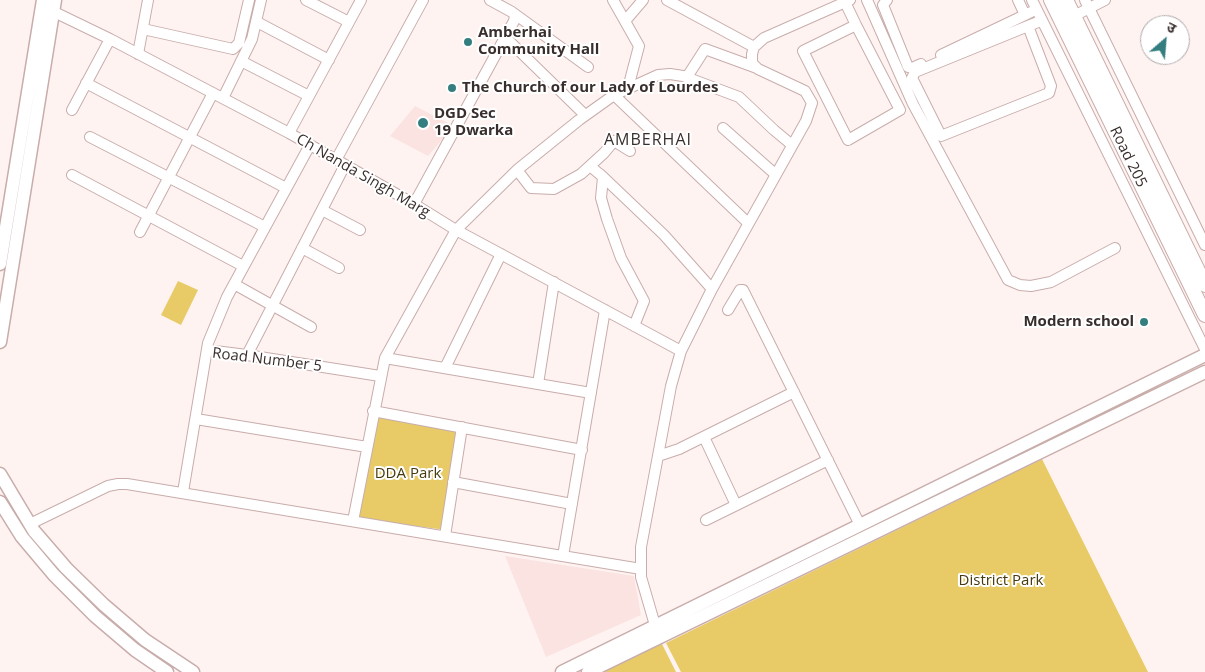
<!DOCTYPE html>
<html>
<head>
<meta charset="utf-8">
<style>
	body { margin:0 }
	#map { position:relative; width:1205px; height:672px; overflow:hidden; background:#fff3f2; font-family:"Open Sans","Noto Sans Devanagari",sans-serif }
	canvas { display:block }
	.north { position:absolute; left:1140px; top:15px; width:50px; height:50px; box-sizing:border-box; background:#fff; border:1px solid #afabab; border-radius:50%; rotate:27deg; font-size:14px; font-weight:700; line-height:20px; text-align:center; color:#382e2d }
	.north::after { content:''; display:block; margin:auto; width:18px; height:22px; background:#357e80; clip-path:polygon(50% 0,100% 100%,50% 72%,0 100%) }
</style>
</head>
<body>
<div id="map">
<canvas width="1205" height="672"></canvas>
<div class="north">उ</div>
</div>
<script>
const c = document.querySelector('canvas').getContext('2d');
c.lineJoin = 'round';
function fillPath(path, color) { c.fillStyle = color; c.fill(path, 'evenodd'); }
const shape = rows => new Path2D(rows.map(r => 'M' + r).join(''));
function strokePath(path, color, width, dash) { c.strokeStyle = color; c.lineWidth = width; c.lineCap = dash ? 'butt' : 'round'; c.setLineDash(dash || []); c.stroke(path); }
function label(font, color, halo, rows, align = 'center') {
  c.font = font + ' "Open Sans",sans-serif'; c.lineWidth = 4; c.setLineDash([]); c.textBaseline = 'middle'; c.strokeStyle = halo; c.fillStyle = color; for (const [text, x, y, turn = 0] of rows) {
    c.save(); c.translate(x, y); c.rotate((+turn || 0) * Math.PI / 180); c.textAlign = isNaN(turn) ? turn : align; if (halo) c.strokeText(text, 0, 0); c.fillText(text, 0, 0); c.restore();
  }
}
fillPath(shape([
	[415,106,454,126,428,156,390,136],
	[505,556,634,576,641,615,546,657]
]), '#fae3e1');
fillPath(shape([
	[178,281,198,290,181,325,161,315],
	[373,412,459,429,446,530,356,518],
	[1042,459,1148,672,681,672,666,643],
	[661,642,676,672,597,672]
]), '#e8cb67');
const minor = shape([
	[306,0,349,22],
	[490,0,512,12,588,67],
	[613,0,639,46,628,88],
	[667,0,754,47],
	[867,0,913,104,1008,280,1020,285,1031,286,1051,282,1115,248],
	[887,0,883,5,908,67,912,68,921,64],
	[1018,0,1025,15,1031,12],
	[1032,0,1205,349],
	[1085,0,1205,245],
	[845,2,856,25,803,51,848,140,900,110,856,25],
	[48,9,110,39,289,133,414,204,456,230,681,351],
	[1068,19,1105,0],
	[625,21,643,0],
	[257,22,329,60],
	[1028,26,1051,86,1049,93,941,136,912,78,915,72,1028,26,1038,22,1042,20],
	[143,29,233,49,239,43,249,0],
	[505,37,585,115],
	[138,54,148,0],
	[941,55,1025,15],
	[241,61,309,96],
	[687,77,705,49,757,68],
	[86,83,286,188],
	[614,95,748,223],
	[223,98,252,39,261,0],
	[72,110,110,39],
	[723,128,775,174],
	[289,133,361,0],
	[90,137,265,227],
	[336,160,423,0],
	[590,166,603,177,601,198,607,219,621,258,644,301,634,326],
	[517,170,531,188,554,189,581,174,604,153,614,141,630,151],
	[600,174,664,235,712,289],
	[72,175,243,266],
	[414,204,514,21,515,15,512,12],
	[322,210,360,230],
	[140,232,213,93],
	[302,248,339,268],
	[234,284,311,327],
	[728,310,740,290,743,290,860,525],
	[207,350,247,355,380,376],
	[247,355,345,165],
	[385,358,591,393],
	[445,368,501,254],
	[538,384,554,282],
	[373,411,582,450],
	[196,419,367,447],
	[704,437,736,505],
	[658,456,679,449,794,392],
	[453,482,572,504],
	[183,492,208,343,227,297,310,145],
	[706,520,828,460],
	[353,521,385,358,456,230,517,170,579,120,614,95,658,75,670,74,683,76,739,97,774,130,792,145],
	[30,524,108,486,118,484,127,484,641,569],
	[445,536,462,427],
	[563,556,605,310],
	[657,632,641,577,641,547,671,386,681,351,712,289,806,121,812,103,805,91,758,69,752,63,752,54,754,47,764,38,850,0]
]);
const tertiary = shape([
	[0,264,43,0],
	[0,342,55,0],
	[0,474,34,531,66,568,104,605,145,640,193,672],
	[0,502,22,537,54,575,95,616,135,650,167,672],
	[562,672,1205,355],
	[588,672,1205,372]
]);
const secondary = shape([
	[1051,0,1205,315],
	[1066,0,1205,285]
]);
strokePath(minor, '#c8adab', 12);
strokePath(tertiary, '#c8adab', 15);
strokePath(secondary, '#c8adab', 16);
strokePath(minor, '#fff', 10);
strokePath(tertiary, '#fff', 12);
strokePath(secondary, '#fff', 14);
for (const [x, y, r, color] of [
	[468,42,5,"#357e80"],
	[452,88,5,"#357e80"],
	[423,123,6,"#357e80"],
	[1144,322,5,"#357e80"]
]) { const dot = new Path2D(); dot.arc(x, y, r, 0, 2 * Math.PI); c.fillStyle = color; c.fill(dot); strokePath(dot, '#fff', 2); }
label('bold 15px', '#382e2d', '#fff', [
	["Amberhai",478,33],
	["Community Hall",478,50],
	["The Church of our Lady of Lourdes",462,88],
	["DGD Sec",434,114],
	["19 Dwarka",434,131],
	["Modern school",1134,322,"right"]
], 'left');
label('15px', '#382e2d', '#fff', [
	["Road 205",1128,157,64],
	["Ch Nanda Singh Marg",363,176,30],
	["Road Number 5",267,360,7]
]);
label('15px', '#463a0e', '#fff', [
	["DDA Park",408,474],
	["District Park",1001,581]
]);
c.letterSpacing = '1px';
label('16px', '#382e2d', '#fff', [
	["AMBERHAI",648,140]
]);
c.letterSpacing = '0px';
</script>
</body>
</html>
